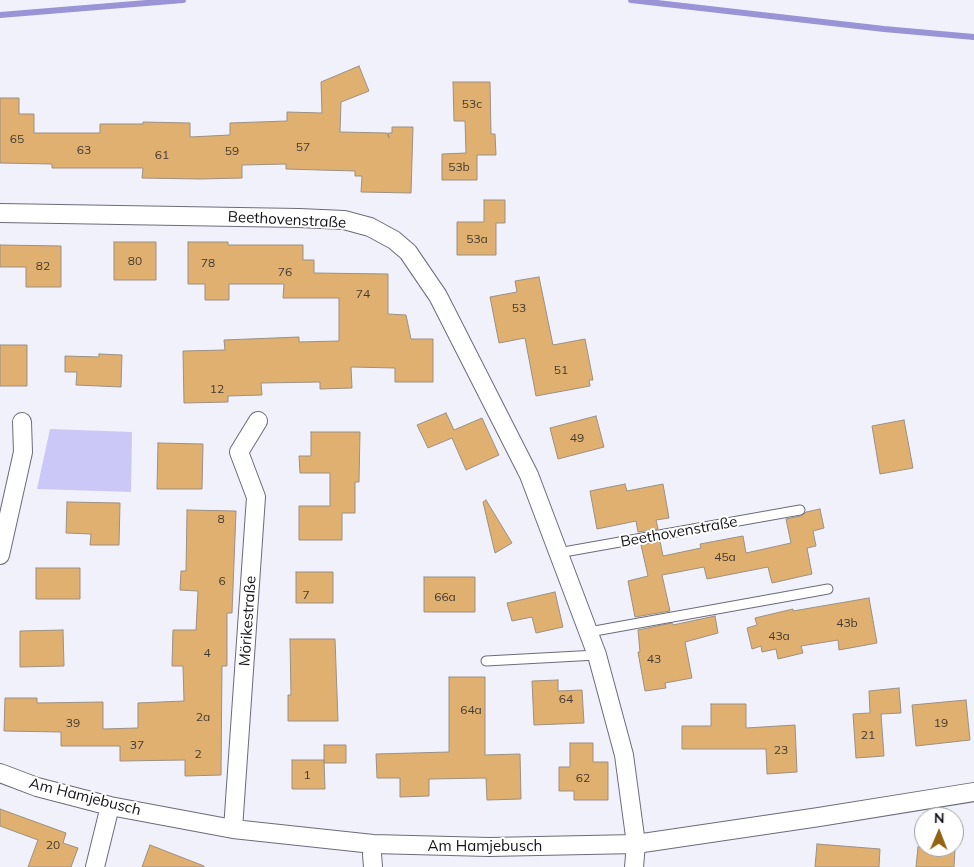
<!DOCTYPE html>
<html>
<head>
<meta charset="utf-8">
<style>
	body { margin:0 }
	#map { position:relative; width:974px; height:867px; overflow:hidden; background:#f1f1fc; font-family:Mulish,sans-serif }
	canvas { display:block }
	.north { position:absolute; left:914px; top:807px; width:50px; height:50px; box-sizing:border-box; background:#fff; border:1px solid #a1a1a3; border-radius:50%; rotate:1deg; font-size:14px; font-weight:700; line-height:20px; text-align:center; color:#131319 }
	.north::after { content:''; display:block; margin:auto; width:18px; height:22px; background:#936312; clip-path:polygon(50% 0,100% 100%,50% 72%,0 100%) }
</style>
</head>
<body>
<div id="map">
<canvas width="974" height="867"></canvas>
<div class="north">N</div>
</div>
<script>
const c = document.querySelector('canvas').getContext('2d');
c.lineJoin = 'round';
function fillPath(path, color) { c.fillStyle = color; c.fill(path, 'evenodd'); }
const shape = rows => new Path2D(rows.map(r => 'M' + r).join(''));
function strokePath(path, color, width, dash) { c.strokeStyle = color; c.lineWidth = width; c.lineCap = dash ? 'butt' : 'round'; c.setLineDash(dash || []); c.stroke(path); }
function label(font, color, halo, rows, align = 'center') {
  c.font = font + ' Mulish,sans-serif'; c.lineWidth = 4; c.setLineDash([]); c.textBaseline = 'middle'; c.strokeStyle = halo; c.fillStyle = color; for (const [text, x, y, turn = 0] of rows) {
    c.save(); c.translate(x, y); c.rotate((+turn || 0) * Math.PI / 180); c.textAlign = isNaN(turn) ? turn : align; if (halo) c.strokeText(text, 0, 0); c.fillText(text, 0, 0); c.restore();
  }
}
fillPath(shape([
	[50,429,132,432,131,492,37,489]
]), '#cbc7f6');
strokePath(shape([
	[631,0,884,29,974,37],
	[0,15,183,0]
]), '#9a93d6', 6);
const building = shape([
	[359,66,369,91,341,102,340,132,387,133,389,138,388,133,392,133,392,127,413,127,411,193,361,192,362,176,355,176,355,171,286,169,286,164,242,165,242,178,200,179,142,178,143,168,52,168,52,164,0,163,0,98,19,98,19,114,34,114,34,133,100,133,100,124,143,124,143,122,190,123,190,137,230,135,230,123,287,121,287,112,322,113,321,82,359,66],
	[453,82,490,82,491,134,495,134,496,155,477,155,477,180,442,180,442,154,466,153,465,121,454,121,453,82],
	[484,200,505,200,505,223,496,223,496,255,457,255,457,222,484,222,484,200],
	[114,242,156,242,156,280,114,280,114,242],
	[188,242,228,242,228,245,303,245,303,260,314,260,314,273,388,274,388,314,406,315,411,339,433,339,433,382,395,382,395,368,351,367,352,388,320,389,320,382,261,383,262,395,228,396,228,402,184,403,183,351,225,350,224,340,299,337,299,342,339,341,339,298,283,298,284,284,229,284,229,300,205,300,205,284,188,284,188,242],
	[0,245,61,246,61,287,26,287,26,267,0,267,0,245],
	[539,277,553,345,585,339,593,380,589,380,590,386,536,396,525,338,499,343,490,297,517,292,515,281,539,277],
	[0,345,27,345,27,386,0,386,0,345],
	[99,354,122,355,121,387,76,385,77,372,65,372,65,356,99,357,99,354],
	[446,413,454,430,482,418,499,455,466,470,452,438,428,448,417,425,446,413],
	[596,416,604,447,558,459,550,428,596,416],
	[904,420,913,468,880,474,872,426,904,420],
	[311,432,360,432,359,482,355,482,355,513,342,513,342,540,299,540,299,506,330,506,330,473,300,473,299,456,311,456,311,432],
	[158,443,203,444,202,489,157,489,158,443],
	[625,484,627,491,663,484,669,518,656,520,658,529,638,532,636,521,597,529,590,491,625,484],
	[486,500,512,543,495,553,483,502,486,500],
	[67,502,120,503,119,545,90,545,91,534,66,533,67,502],
	[820,509,824,528,813,531,816,546,807,548,812,574,772,583,768,567,707,579,704,567,662,575,670,611,635,617,628,581,648,576,641,545,660,541,663,556,701,548,700,544,743,536,746,553,791,543,786,519,801,516,806,512,820,509],
	[187,510,236,511,232,613,227,613,227,666,222,666,221,775,185,776,185,760,120,761,120,746,61,746,61,732,4,731,5,698,37,698,37,703,103,702,103,729,138,728,138,703,184,701,183,666,172,666,173,630,196,630,198,591,180,590,181,571,186,571,187,510],
	[36,568,80,568,80,599,36,599,36,568],
	[296,572,333,572,333,603,296,603,296,572],
	[424,577,475,577,475,612,424,612,424,577],
	[555,592,563,627,536,633,532,617,512,621,507,603,555,592],
	[869,598,877,643,839,650,838,640,801,646,803,653,778,659,776,649,762,652,761,646,752,649,747,628,757,625,755,618,793,609,793,611,869,598],
	[715,616,718,633,685,642,692,678,665,683,666,688,645,691,638,652,640,652,638,630,672,623,673,625,715,616],
	[63,630,64,666,20,667,20,631,63,630],
	[290,639,335,639,338,721,288,721,288,695,291,695,290,639],
	[449,677,485,677,485,755,520,754,521,799,487,800,486,778,429,779,429,796,400,797,400,778,377,778,376,754,449,752,449,677],
	[558,680,558,691,582,690,584,723,534,725,532,681,558,680],
	[899,688,901,713,881,714,884,756,856,758,853,714,870,713,869,691,899,688],
	[966,700,970,740,916,746,912,705,966,700],
	[711,704,746,704,746,728,795,725,797,772,767,774,766,749,682,749,682,726,711,726,711,704],
	[570,743,593,743,593,762,608,762,608,800,574,800,574,791,559,791,559,767,570,767,570,743],
	[324,745,346,745,346,763,324,763,324,745],
	[292,760,324,760,325,789,292,789,292,760],
	[0,809,66,833,63,843,78,848,71,867,28,867,38,840,0,826,0,809],
	[817,844,880,849,879,867,815,867,817,844],
	[150,845,204,866,204,867,142,867,150,845],
	[918,847,955,849,954,867,916,867,918,847]
]);
fillPath(building, '#dfb070');
strokePath(building, '#9b9082', 1);
const service = shape([
	[558,553,800,510],
	[589,632,828,589],
	[486,661,597,655]
]);
const minor = shape([
	[0,213,299,218,344,220,370,227,394,240,408,252,438,296,529,475,597,655,624,755,636,844,634,867],
	[0,555,23,452,22,422],
	[0,773,37,787,110,806,233,829,373,844,489,847,636,844,819,817,974,792],
	[233,829,256,497,239,452,258,421],
	[95,867,110,806],
	[373,867,372,854,373,844]
]);
strokePath(service, '#6c6b7b', 11);
strokePath(minor, '#6c6b7b', 20);
strokePath(service, '#fff', 9);
strokePath(minor, '#fff', 18);
label('12px', '#463a2f', null, [
	["53c",472,104],
	["65",17,139],
	["57",303,147],
	["63",84,150],
	["59",232,151],
	["61",162,155],
	["53b",459,167],
	["53a",477,239],
	["80",135,261],
	["78",208,263],
	["82",43,266],
	["76",285,272],
	["74",363,294],
	["53",519,308],
	["51",561,370],
	["12",217,389],
	["49",577,438],
	["8",221,519],
	["45a",725,557],
	["6",222,581],
	["7",306,595],
	["66a",445,597],
	["43b",847,623],
	["43a",779,636],
	["4",207,653],
	["43",654,659],
	["64",566,699],
	["64a",471,710],
	["2a",203,717],
	["39",73,723],
	["19",941,723],
	["21",868,735],
	["37",137,745],
	["23",781,750],
	["2",198,754],
	["1",307,775],
	["62",583,778],
	["20",53,845]
]);
label('15px', '#131319', '#fff', [
	["Beethovenstraße",287,220,3],
	["Beethovenstraße",679,532,-10],
	["Mörikestraße",248,621,-86],
	["Am Hamjebusch",85,797,14],
	["Am Hamjebusch",485,846]
]);
</script>
</body>
</html>
